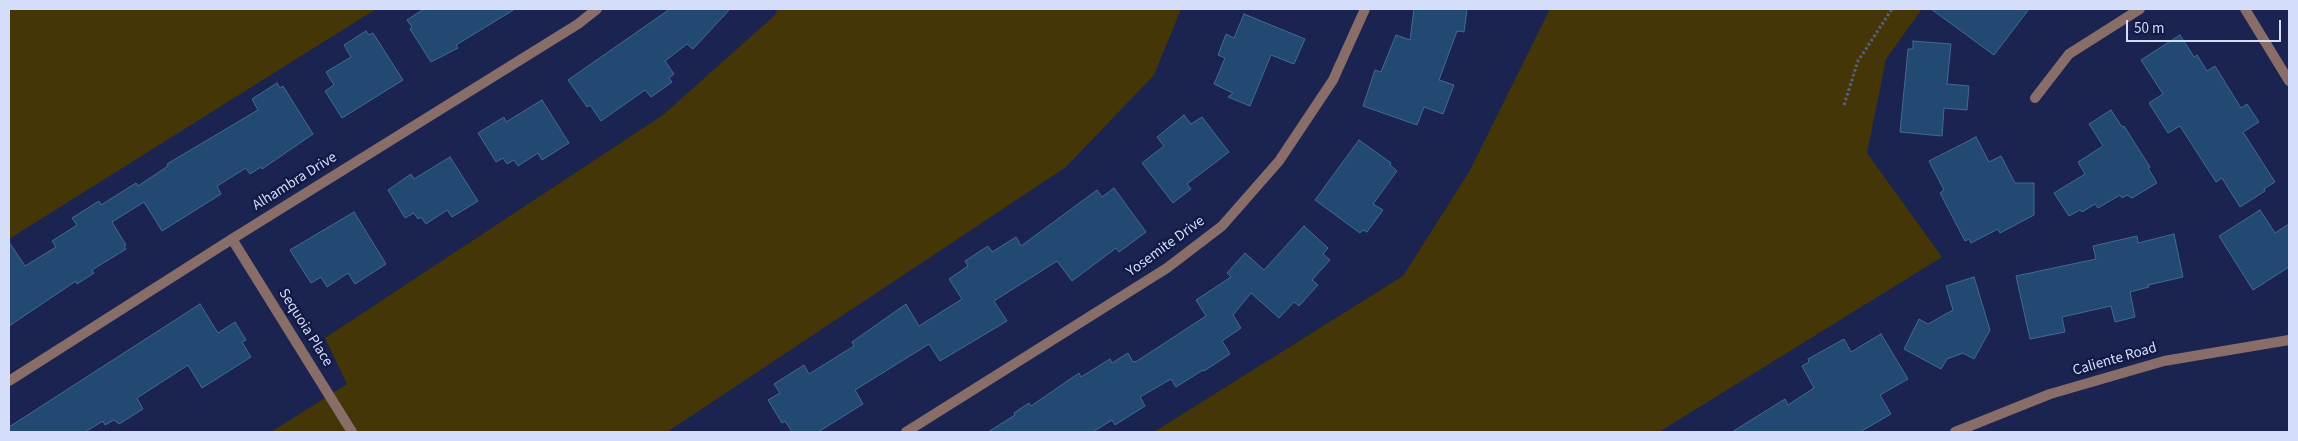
<!DOCTYPE html>
<html>
<head>
<meta charset="utf-8">
<style>
	body { margin:0 }
	#map { position:relative; width:2298px; height:441px; overflow:hidden; background:#1b2450; font-family:"Source Sans 3",sans-serif }
	canvas { display:block }
	.frame { position:absolute; inset:0; border:10px solid #d4ddf9; pointer-events:none }
	.scale { position:absolute; left:2126px; top:20px; width:155px; height:22px; box-sizing:border-box; border:2px solid #d4ddf9; border-top:0; padding-left:6px; font-size:15px; line-height:18px; white-space:nowrap; color:#d4ddf9; -webkit-text-stroke:4px #121a45; paint-order:stroke }
</style>
</head>
<body>
<div id="map">
<canvas width="2298" height="441"></canvas>
<div class="frame"></div>
<div class="scale">50 m</div>
</div>
<script>
const c = document.querySelector('canvas').getContext('2d');
c.lineJoin = 'round';
function fillPath(path, color) { c.fillStyle = color; c.fill(path, 'evenodd'); }
const shape = rows => new Path2D(rows.map(r => 'M' + r).join(''));
function strokePath(path, color, width, dash) { c.strokeStyle = color; c.lineWidth = width; c.lineCap = dash ? 'butt' : 'round'; c.setLineDash(dash || []); c.stroke(path); }
function label(font, color, halo, rows, align = 'center') {
  c.font = font + ' "Source Sans 3",sans-serif'; c.lineWidth = 5; c.setLineDash([]); c.textBaseline = 'middle'; c.strokeStyle = halo; c.fillStyle = color; for (const [text, x, y, turn = 0] of rows) {
    c.save(); c.translate(x, y); c.rotate((+turn || 0) * Math.PI / 180); c.textAlign = isNaN(turn) ? turn : align; if (halo) c.strokeText(text, 0, 0); c.fillText(text, 0, 0); c.restore();
  }
}
fillPath(shape([
	[9,9,376,9,9,239],
	[778,9,1181,9,1154,75,1066,167,667,432,271,432,347,384,325,338,663,115,774,16],
	[1550,9,1922,9,1886,59,1867,153,1942,257,1659,432,1154,432,1403,276,1469,172]
]), '#443606');
const building = shape([
	[424,9,515,9,456,45,458,48,431,62,410,29,412,27,407,20,424,9],
	[670,9,730,9,693,49,687,44,665,61,674,74,669,78,672,82,651,97,645,90,601,121,590,105,587,107,568,80,670,9],
	[1414,9,1467,9,1464,32,1457,31,1439,80,1454,85,1443,114,1424,107,1417,125,1363,106,1375,70,1381,72,1396,35,1410,40,1414,9],
	[1931,9,2029,9,1994,55,1931,9],
	[1244,14,1305,39,1294,64,1271,55,1250,106,1228,97,1233,93,1214,84,1225,58,1218,55,1226,34,1234,38,1244,14],
	[366,31,369,35,373,33,403,80,342,118,325,91,334,85,326,72,351,57,344,45,366,31],
	[2180,35,2194,57,2197,55,2207,71,2215,66,2241,108,2247,104,2259,122,2243,132,2275,182,2264,189,2265,191,2240,207,2222,178,2216,182,2180,126,2168,133,2149,103,2163,94,2141,60,2180,35],
	[1913,41,1951,44,1947,84,1969,86,1967,110,1944,108,1942,136,1900,132,1908,49,1913,49,1913,41],
	[277,83,280,88,283,86,313,134,262,169,261,167,250,174,246,168,217,186,221,194,162,231,144,202,112,222,126,245,124,246,126,249,92,270,94,273,77,284,76,281,9,326,9,242,25,266,56,247,52,241,77,225,72,218,99,201,101,205,136,183,138,186,168,166,167,164,258,110,252,99,277,83],
	[542,100,569,143,542,160,538,153,518,166,514,160,507,164,503,158,496,162,478,133,504,117,506,122,542,100],
	[2111,110,2122,127,2124,126,2150,167,2148,168,2157,183,2132,198,2127,195,2122,198,2120,195,2098,208,2095,204,2082,212,2080,210,2069,216,2054,193,2085,174,2078,162,2103,146,2089,124,2111,110],
	[1184,115,1191,124,1202,117,1229,152,1187,184,1191,189,1173,203,1142,163,1164,146,1157,137,1184,115],
	[1976,137,1989,162,2001,156,2015,183,2034,183,2034,215,2000,233,1998,229,1971,243,1969,239,1965,241,1940,193,1944,190,1929,161,1976,137],
	[1359,140,1391,163,1390,165,1397,171,1373,204,1383,210,1367,232,1363,230,1360,233,1315,200,1359,140],
	[450,157,478,201,452,217,447,210,426,224,421,217,418,219,414,213,405,218,388,190,411,174,414,179,450,157],
	[1114,188,1146,232,1119,252,1116,248,1072,281,1057,261,994,301,1007,321,940,361,929,344,855,390,863,404,818,432,792,432,785,421,782,423,768,400,780,393,774,384,804,365,809,374,854,346,852,342,906,304,919,326,962,299,949,279,968,266,965,261,988,246,992,252,1016,237,1021,246,1097,190,1102,197,1114,188],
	[2260,210,2275,233,2289,224,2289,267,2253,290,2219,236,2260,210],
	[354,212,386,264,355,284,348,273,327,287,321,277,311,283,290,250,354,212],
	[1304,226,1328,248,1323,254,1330,260,1312,280,1318,285,1299,306,1294,302,1279,318,1251,293,1233,315,1241,328,1222,341,1230,354,1204,371,1203,370,1176,387,1171,379,1140,397,1145,406,1115,425,1112,420,1093,432,988,432,1015,415,1014,413,1029,403,1031,406,1079,373,1081,377,1110,359,1112,363,1128,353,1133,362,1137,361,1180,333,1206,316,1196,300,1231,277,1227,273,1245,253,1264,270,1304,226],
	[2174,234,2183,277,2148,285,2149,287,2130,292,2135,317,2115,322,2111,306,2062,317,2065,332,2030,339,2016,276,2096,259,2093,246,2137,236,2138,243,2174,234],
	[1974,277,1990,330,1974,359,1963,353,1947,359,1941,369,1904,349,1919,319,1928,324,1953,310,1946,286,1974,277],
	[200,304,218,333,235,322,246,340,242,342,251,357,202,388,188,365,137,398,143,409,119,424,114,420,105,425,103,421,85,432,9,432,9,427,200,304],
	[1881,334,1908,379,1880,395,1891,414,1860,432,1732,432,1785,399,1788,405,1814,388,1802,366,1809,362,1808,359,1844,339,1851,352,1881,334]
]);
fillPath(building, '#224971');
strokePath(building, '#436a95', 1);
strokePath(shape([
	[1844,105,1858,61,1892,9]
]), '#576087', 3, [2.5, 2.5]);
strokePath(shape([
	[2245,9,2289,81],
	[2035,98,2069,54,2140,9],
	[232,239,352,432],
	[9,381,232,239,578,24,597,9],
	[906,432,1167,268,1222,226,1279,161,1333,80,1365,9],
	[1955,432,2050,394,2164,361,2289,340]
]), '#896d68', 10);
label('15px', '#d4ddf9', '#121a45', [
	["Alhambra Drive",295,182,-32],
	["Yosemite Drive",1166,247,-36],
	["Sequoia Place",305,328,58],
	["Caliente Road",2115,360,-16]
]);
</script>
</body>
</html>
